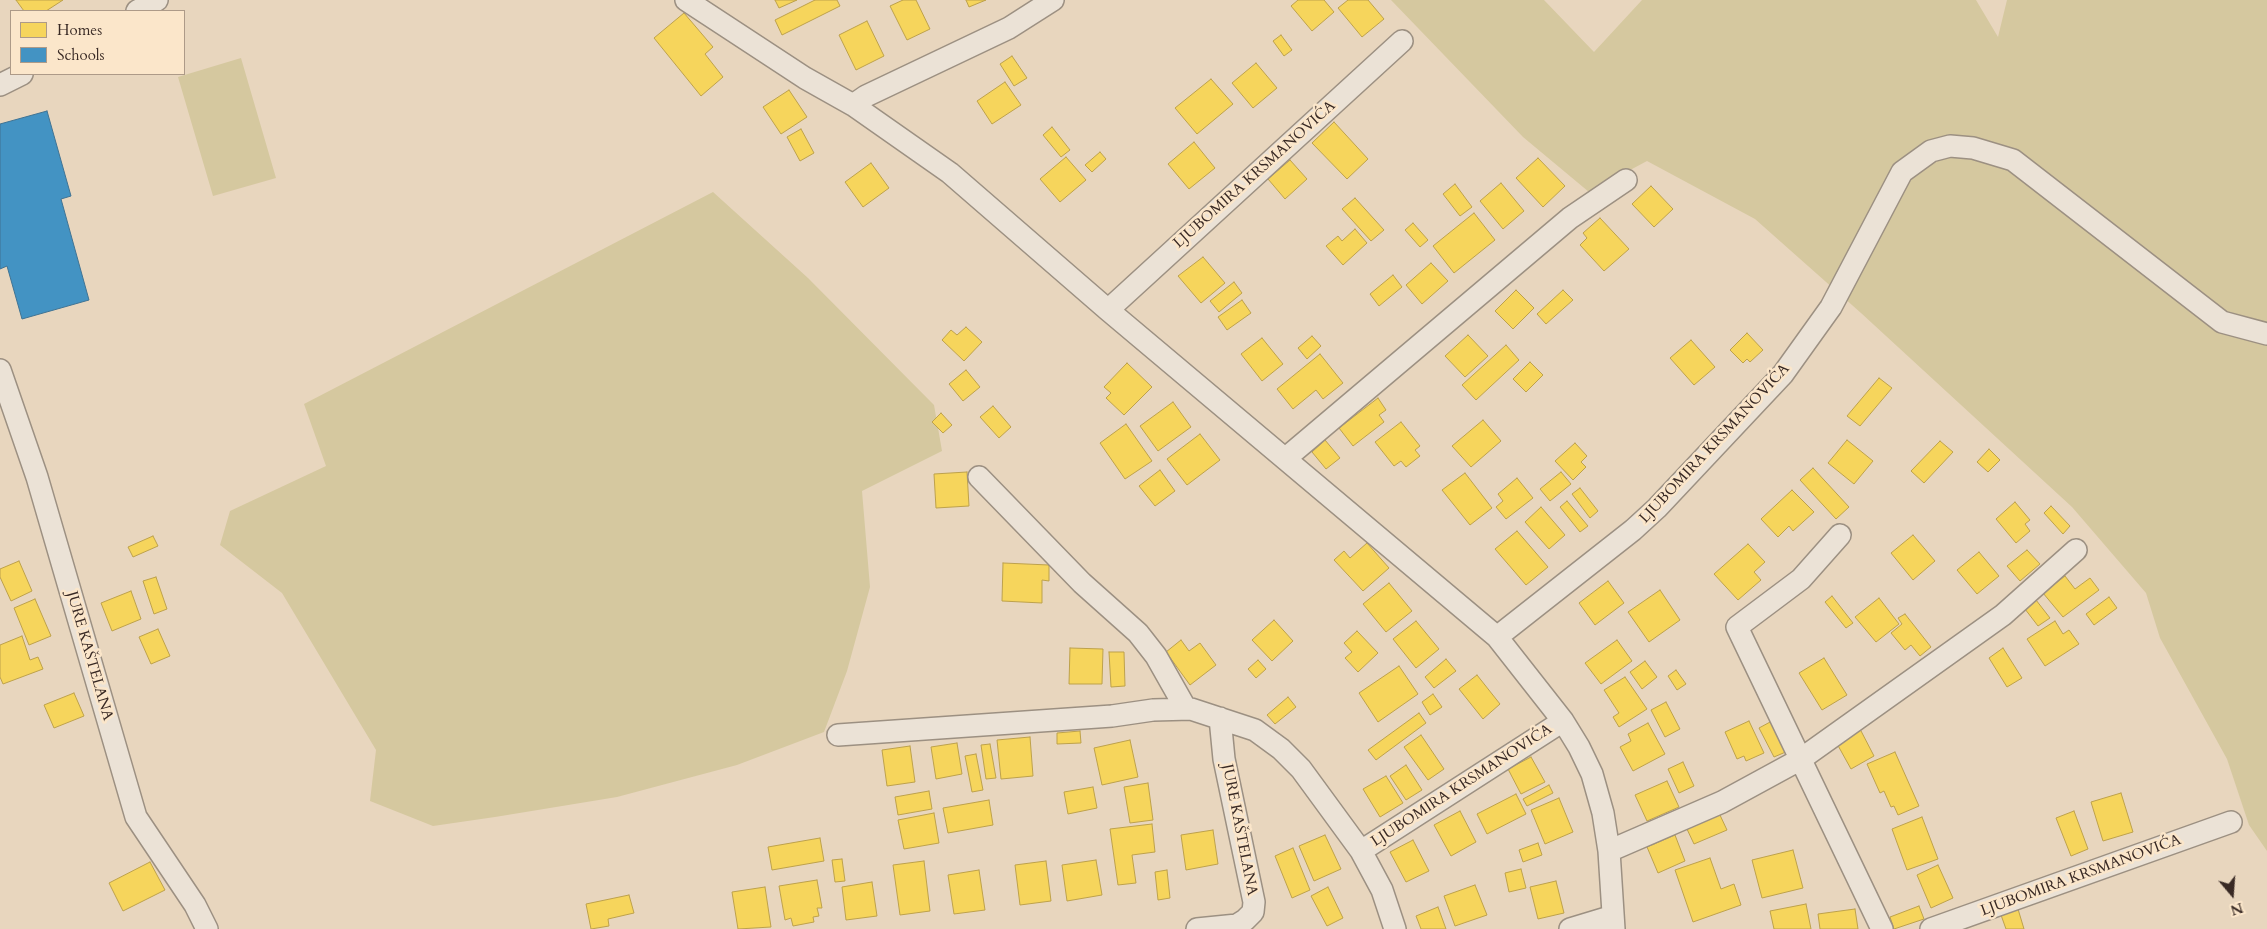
<!DOCTYPE html>
<html>
<head>
<meta charset="utf-8">
<style>
	body { margin:0 }
	#map { position:relative; width:2267px; height:929px; overflow:hidden; background:#e8d6be; font-family:Cardo,serif }
	canvas { display:block }
	.legend { position:absolute; left:10px; top:10px; width:175px; height:65px; box-sizing:border-box; background:#fbe6ca; border:1px solid #ad9a88; margin:0; padding:6px 9px; list-style:none; font-size:15px; color:#382924 }
	.legend li { display:flex; align-items:center; gap:10px; height:25px }
	.legend b { width:25px; border:1px solid #ad9a88 }
	.north { position:absolute; left:2207px; top:869px; width:50px; height:50px; -webkit-text-stroke:4px #fbe6ca; paint-order:stroke; rotate:162deg; font-size:14px; font-weight:700; line-height:20px; text-align:center; color:#382924 }
	.north::after { content:''; display:block; margin:auto; width:18px; height:22px; background:#382924; clip-path:polygon(50% 0,100% 100%,50% 72%,0 100%) }
</style>
</head>
<body>
<div id="map">
<canvas width="2267" height="929"></canvas>
<ul class="legend">
<li><b style="height:14px;background:#f6d55c"></b>Homes</li>
<li><b style="height:14px;background:#4393c3"></b>Schools</li>
</ul>
<div class="north">N</div>
</div>
<script>
const c = document.querySelector('canvas').getContext('2d');
c.lineJoin = 'round';
function fillPath(path, color) { c.fillStyle = color; c.fill(path, 'evenodd'); }
const shape = rows => new Path2D(rows.map(r => 'M' + r).join(''));
function strokePath(path, color, width, dash) { c.strokeStyle = color; c.lineWidth = width; c.lineCap = dash ? 'butt' : 'round'; c.setLineDash(dash || []); c.stroke(path); }
function label(font, color, halo, rows, align = 'center') {
  c.font = font + ' Cardo,serif'; c.lineWidth = 5; c.setLineDash([]); c.textBaseline = 'middle'; c.strokeStyle = halo; c.fillStyle = color; for (const [text, x, y, turn = 0] of rows) {
    c.save(); c.translate(x, y); c.rotate((+turn || 0) * Math.PI / 180); c.textAlign = isNaN(turn) ? turn : align; if (halo) c.strokeText(text, 0, 0); c.fillText(text, 0, 0); c.restore();
  }
}
fillPath(shape([
	[1391,0,1544,0,1594,52,1642,0,1976,0,1998,37,2007,0,2267,0,2267,851,2249,825,2227,759,2160,638,2146,593,2072,507,1861,313,1755,219,1647,161,1589,192,1523,137],
	[241,58,276,178,213,196,178,77],
	[713,192,808,278,934,405,942,451,862,491,870,587,847,671,824,732,737,765,617,797,495,817,433,826,370,801,376,750,282,593,220,545,230,511,326,466,304,404]
]), '#d5c89f');
const homes = shape([
	[16,0,63,0,46,11,24,11,16,0],
	[775,0,797,0,779,8,775,0],
	[815,0,837,0,840,6,782,35,775,20,815,0],
	[903,0,916,0,930,29,907,40,890,6,903,0],
	[966,0,986,0,969,7,966,0],
	[1298,0,1324,0,1334,12,1312,31,1291,6,1298,0],
	[1348,0,1368,0,1384,19,1362,37,1338,8,1348,0],
	[684,13,713,47,705,54,723,77,701,96,654,38,684,13],
	[867,21,884,56,856,70,839,35,867,21],
	[1281,35,1292,50,1284,56,1273,41,1281,35],
	[1012,56,1027,78,1014,86,1000,64,1012,56],
	[1256,63,1277,88,1253,108,1232,83,1256,63],
	[1211,79,1233,104,1197,134,1175,108,1211,79],
	[1005,82,1021,105,992,124,977,101,1005,82],
	[789,90,807,117,781,134,763,107,789,90],
	[1334,122,1368,159,1347,179,1312,143,1334,122],
	[1052,127,1070,150,1061,157,1043,135,1052,127],
	[801,129,814,153,800,161,787,137,801,129],
	[1194,142,1215,168,1189,189,1168,164,1194,142],
	[1100,152,1106,159,1092,172,1085,165,1100,152],
	[1066,157,1086,180,1060,202,1040,179,1066,157],
	[1538,158,1565,186,1543,207,1516,178,1538,158],
	[1290,160,1307,179,1285,199,1268,179,1290,160],
	[871,163,889,188,863,207,845,182,871,163],
	[1501,183,1524,211,1503,229,1480,201,1501,183],
	[1455,184,1472,207,1460,216,1443,194,1455,184],
	[1651,186,1673,209,1654,227,1632,204,1651,186],
	[1355,198,1384,230,1371,241,1342,209,1355,198],
	[1474,213,1495,240,1454,273,1433,246,1474,213],
	[1600,218,1629,249,1604,271,1580,245,1587,238,1583,233,1600,218],
	[1413,223,1428,240,1420,247,1405,230,1413,223],
	[1355,229,1367,243,1343,265,1326,246,1338,236,1342,241,1355,229],
	[1203,257,1225,283,1201,303,1178,276,1203,257],
	[1431,263,1448,281,1422,304,1406,285,1431,263],
	[1393,275,1402,287,1379,306,1370,294,1393,275],
	[1234,282,1242,293,1219,312,1210,301,1234,282],
	[1516,290,1534,308,1513,329,1495,311,1516,290],
	[1563,290,1573,300,1546,324,1537,314,1563,290],
	[1242,300,1251,313,1227,330,1218,317,1242,300],
	[966,327,982,342,964,361,942,340,951,330,957,335,966,327],
	[1747,333,1763,350,1750,362,1747,359,1743,363,1730,350,1747,333],
	[1468,335,1488,356,1465,377,1445,356,1468,335],
	[1312,336,1321,346,1307,359,1298,348,1312,336],
	[1262,338,1283,364,1262,381,1241,354,1262,338],
	[1691,340,1715,367,1694,385,1670,358,1691,340],
	[1506,345,1519,360,1476,400,1462,385,1506,345],
	[1320,354,1343,383,1323,399,1316,390,1293,409,1277,389,1320,354],
	[1530,362,1543,375,1526,392,1513,379,1530,362],
	[1127,363,1152,387,1124,415,1106,398,1111,393,1104,387,1127,363],
	[966,370,980,387,963,401,949,384,966,370],
	[1879,378,1892,388,1860,426,1847,416,1879,378],
	[1378,398,1386,410,1379,415,1384,422,1353,446,1339,428,1378,398],
	[1173,402,1191,427,1158,451,1140,426,1173,402],
	[993,406,1011,427,999,438,980,417,993,406],
	[941,413,952,425,943,433,932,422,941,413],
	[1483,420,1501,441,1471,467,1452,446,1483,420],
	[1401,422,1420,446,1415,450,1420,456,1406,467,1401,461,1394,466,1375,442,1401,422],
	[1126,424,1152,461,1125,479,1100,443,1126,424],
	[1200,434,1220,460,1187,485,1167,459,1200,434],
	[1325,440,1340,458,1326,469,1312,452,1325,440],
	[1847,440,1873,461,1854,484,1828,463,1847,440],
	[1940,441,1953,452,1924,483,1911,471,1940,441],
	[1575,443,1587,456,1581,462,1586,467,1573,480,1555,461,1575,443],
	[1989,449,2000,460,1988,472,1977,462,1989,449],
	[1813,468,1849,507,1836,519,1800,480,1813,468],
	[1160,470,1175,491,1155,506,1139,486,1160,470],
	[967,472,969,506,936,508,934,474,967,472],
	[1561,472,1571,484,1550,501,1540,489,1561,472],
	[1465,473,1492,508,1470,525,1442,490,1465,473],
	[1517,478,1533,498,1506,519,1496,507,1503,501,1498,494,1517,478],
	[1580,488,1598,511,1590,518,1572,494,1580,488],
	[1792,490,1814,512,1793,531,1789,526,1778,537,1761,519,1792,490],
	[1567,501,1588,526,1580,532,1560,507,1567,501],
	[2015,502,2030,520,2025,524,2030,531,2016,543,1996,519,2015,502],
	[2051,506,2070,526,2063,534,2044,513,2051,506],
	[1541,507,1565,535,1549,549,1525,522,1541,507],
	[1517,531,1548,567,1526,585,1495,549,1517,531],
	[1913,535,1935,561,1913,580,1891,553,1913,535],
	[153,536,158,546,133,557,128,547,153,536],
	[1367,543,1389,568,1363,591,1334,560,1344,551,1350,558,1367,543],
	[1748,544,1765,562,1754,572,1761,580,1738,600,1714,574,1748,544],
	[2027,550,2040,564,2020,581,2007,566,2027,550],
	[1979,552,1999,576,1977,594,1957,570,1979,552],
	[19,561,32,591,11,601,0,577,0,569,19,561],
	[1003,563,1049,565,1049,581,1042,580,1042,603,1002,601,1003,563],
	[2065,576,2075,589,2090,578,2099,590,2063,617,2043,593,2065,576],
	[156,577,167,609,154,614,143,581,156,577],
	[1608,581,1624,603,1595,625,1579,603,1608,581],
	[1389,583,1412,611,1386,632,1363,604,1389,583],
	[1660,590,1680,620,1649,642,1628,612,1660,590],
	[131,591,141,619,112,631,101,603,131,591],
	[1832,596,1853,623,1846,628,1825,602,1832,596],
	[2109,597,2117,608,2094,625,2086,614,2109,597],
	[1879,598,1899,624,1876,642,1855,617,1879,598],
	[35,599,51,636,29,645,14,608,35,599],
	[2036,600,2050,618,2038,626,2025,609,2036,600],
	[1905,614,1931,647,1920,656,1911,645,1905,650,1891,633,1902,624,1898,618,1905,614],
	[1274,620,1293,641,1272,661,1252,640,1274,620],
	[1416,621,1439,649,1416,668,1393,639,1416,621],
	[2055,621,2063,634,2069,630,2079,644,2045,666,2027,639,2055,621],
	[158,629,170,656,151,664,139,637,158,629],
	[1357,631,1378,653,1358,672,1345,658,1352,652,1344,643,1357,631],
	[22,636,30,660,38,657,43,669,3,684,0,677,0,645,22,636],
	[1181,640,1189,651,1200,643,1216,665,1190,685,1166,652,1181,640],
	[1617,640,1632,661,1601,684,1585,663,1617,640],
	[1070,648,1103,649,1102,684,1069,684,1070,648],
	[2003,648,2022,678,2007,687,1989,658,2003,648],
	[1109,652,1124,652,1125,686,1111,687,1109,652],
	[1824,658,1847,695,1822,710,1799,673,1824,658],
	[1446,659,1456,671,1434,688,1425,677,1446,659],
	[1258,660,1266,669,1256,678,1248,669,1258,660],
	[1645,661,1657,677,1642,689,1630,672,1645,661],
	[1399,666,1418,694,1378,722,1359,693,1399,666],
	[1676,670,1686,684,1677,690,1668,676,1676,670],
	[1477,675,1500,704,1483,719,1459,689,1477,675],
	[1625,677,1647,709,1619,727,1613,717,1619,713,1604,690,1625,677],
	[74,693,84,716,54,728,44,705,74,693],
	[1433,694,1442,707,1430,715,1422,702,1433,694],
	[1288,697,1296,707,1275,724,1267,715,1288,697],
	[1666,702,1680,729,1665,737,1651,710,1666,702],
	[1419,713,1426,723,1376,760,1368,750,1419,713],
	[1749,721,1764,753,1746,761,1744,756,1737,759,1725,732,1749,721],
	[1772,721,1788,751,1774,757,1759,728,1772,721],
	[1648,723,1665,754,1633,771,1620,747,1631,741,1628,734,1648,723],
	[1860,729,1874,756,1851,769,1836,742,1860,729],
	[1080,731,1081,743,1057,744,1057,733,1080,731],
	[1421,735,1444,769,1428,780,1404,747,1421,735],
	[1030,737,1033,776,1001,779,997,740,1030,737],
	[1130,740,1138,777,1102,785,1094,748,1130,740],
	[957,743,962,774,936,779,931,747,957,743],
	[990,744,996,778,986,779,981,745,990,744],
	[910,746,915,782,887,786,882,750,910,746],
	[1895,752,1919,806,1898,815,1894,806,1891,807,1884,791,1880,793,1867,764,1895,752],
	[976,754,983,790,972,792,965,756,976,754],
	[1531,757,1545,782,1521,794,1508,769,1531,757],
	[1683,762,1694,786,1679,793,1668,769,1683,762],
	[1406,765,1422,790,1406,800,1390,776,1406,765],
	[1386,776,1403,803,1380,817,1363,789,1386,776],
	[1667,781,1679,807,1647,821,1635,795,1667,781],
	[1148,783,1153,820,1130,823,1124,787,1148,783],
	[1549,785,1553,793,1527,806,1523,799,1549,785],
	[1093,787,1097,808,1068,814,1064,792,1093,787],
	[929,791,932,809,898,815,895,797,929,791],
	[2121,793,2133,832,2103,841,2091,802,2121,793],
	[1516,794,1526,814,1487,834,1477,814,1516,794],
	[1559,798,1573,832,1545,844,1531,810,1559,798],
	[989,800,993,825,948,833,943,808,989,800],
	[1460,811,1476,842,1451,856,1434,825,1460,811],
	[2074,811,2088,849,2071,856,2056,818,2074,811],
	[934,813,939,843,904,849,898,820,934,813],
	[1719,813,1727,830,1694,844,1686,827,1719,813],
	[1922,817,1938,859,1907,870,1892,829,1922,817],
	[1152,824,1155,852,1132,855,1136,883,1118,885,1110,829,1152,824],
	[1213,830,1218,864,1186,870,1181,835,1213,830],
	[1325,835,1341,869,1314,881,1299,846,1325,835],
	[1675,835,1685,861,1658,873,1647,847,1675,835],
	[820,838,824,861,772,870,768,847,820,838],
	[1413,840,1429,871,1406,882,1390,852,1413,840],
	[1538,843,1542,855,1523,862,1519,850,1538,843],
	[1293,848,1310,890,1292,898,1275,856,1293,848],
	[1793,850,1803,888,1762,898,1752,860,1793,850],
	[1710,858,1721,889,1734,884,1741,905,1693,922,1675,870,1710,858],
	[842,859,845,881,835,882,832,860,842,859],
	[1096,860,1102,895,1067,901,1062,865,1096,860],
	[924,861,930,911,900,915,893,865,924,861],
	[1046,861,1051,901,1020,905,1015,865,1046,861],
	[150,862,165,890,123,911,109,883,150,862],
	[1938,865,1953,898,1931,908,1917,875,1938,865],
	[1521,869,1526,888,1509,892,1505,873,1521,869],
	[979,870,985,910,954,914,948,875,979,870],
	[1167,870,1170,898,1158,900,1155,872,1167,870],
	[817,880,822,908,817,908,819,916,813,917,814,922,793,926,791,918,785,920,779,886,817,880],
	[1556,881,1564,913,1538,919,1530,887,1556,881],
	[872,882,877,916,846,920,842,887,872,882],
	[1475,885,1487,915,1455,926,1444,896,1475,885],
	[765,887,771,927,738,929,732,892,765,887],
	[1328,887,1343,918,1327,926,1311,896,1328,887],
	[629,895,634,913,608,919,609,926,591,929,586,904,629,895],
	[1806,904,1811,929,1774,929,1770,911,1806,904],
	[1919,906,1924,919,1894,929,1890,917,1919,906],
	[1438,907,1446,929,1421,929,1416,916,1438,907],
	[1855,909,1858,929,1820,929,1818,914,1855,909],
	[2018,909,2024,929,2006,929,2001,915,2018,909]
]);
fillPath(homes, '#f6d55c');
strokePath(homes, '#bda14b', 1);
const schools = shape([
	[47,111,71,196,61,199,89,300,22,319,7,266,0,269,0,124,47,111]
]);
fillPath(schools, '#4393c3');
strokePath(schools, '#407393', 1);
const minor = shape([
	[686,0,805,78,853,105,950,173,1108,310,1497,637,1563,721,1579,747,1592,774,1603,813,1609,851,1614,929],
	[137,11,157,0],
	[0,85,22,74],
	[853,105,866,96,1009,28,1053,0],
	[1108,310,1402,41],
	[0,370,37,477,136,817,195,905,207,929],
	[1286,458,1570,218,1626,180],
	[979,477,1082,583,1138,633,1156,656,1186,709],
	[1840,535,1801,579,1737,627,1882,929],
	[1497,637,1633,530,1657,508,1783,374,1831,307,1902,172,1931,151,1950,146,1973,148,2013,160,2222,322,2267,334],
	[838,735,1112,716,1153,710,1191,709,1255,730,1281,749,1301,769,1361,851,1563,721],
	[1361,851,1382,890,1395,929],
	[1609,851,1722,802,1801,759,2003,615,2076,550],
	[1197,929,1237,925,1245,920,1253,912,1254,902,1224,759,1220,718],
	[1570,929,1613,916],
	[1931,929,2231,822]
]);
strokePath(minor, '#9c9082', 24);
strokePath(minor, '#ebe2d6', 21);
label('15px', '#382924', '#fbe6ca', [
	["LJUBOMIRA KRSMANOVIĆA",1255,175,-42],
	["LJUBOMIRA KRSMANOVIĆA",1715,444,-47],
	["JURE KAŠTELANA",89,656,74],
	["LJUBOMIRA KRSMANOVIĆA",1462,786,-33],
	["JURE KAŠTELANA",1239,830,79],
	["LJUBOMIRA KRSMANOVIĆA",2081,876,-20]
]);
</script>
</body>
</html>
